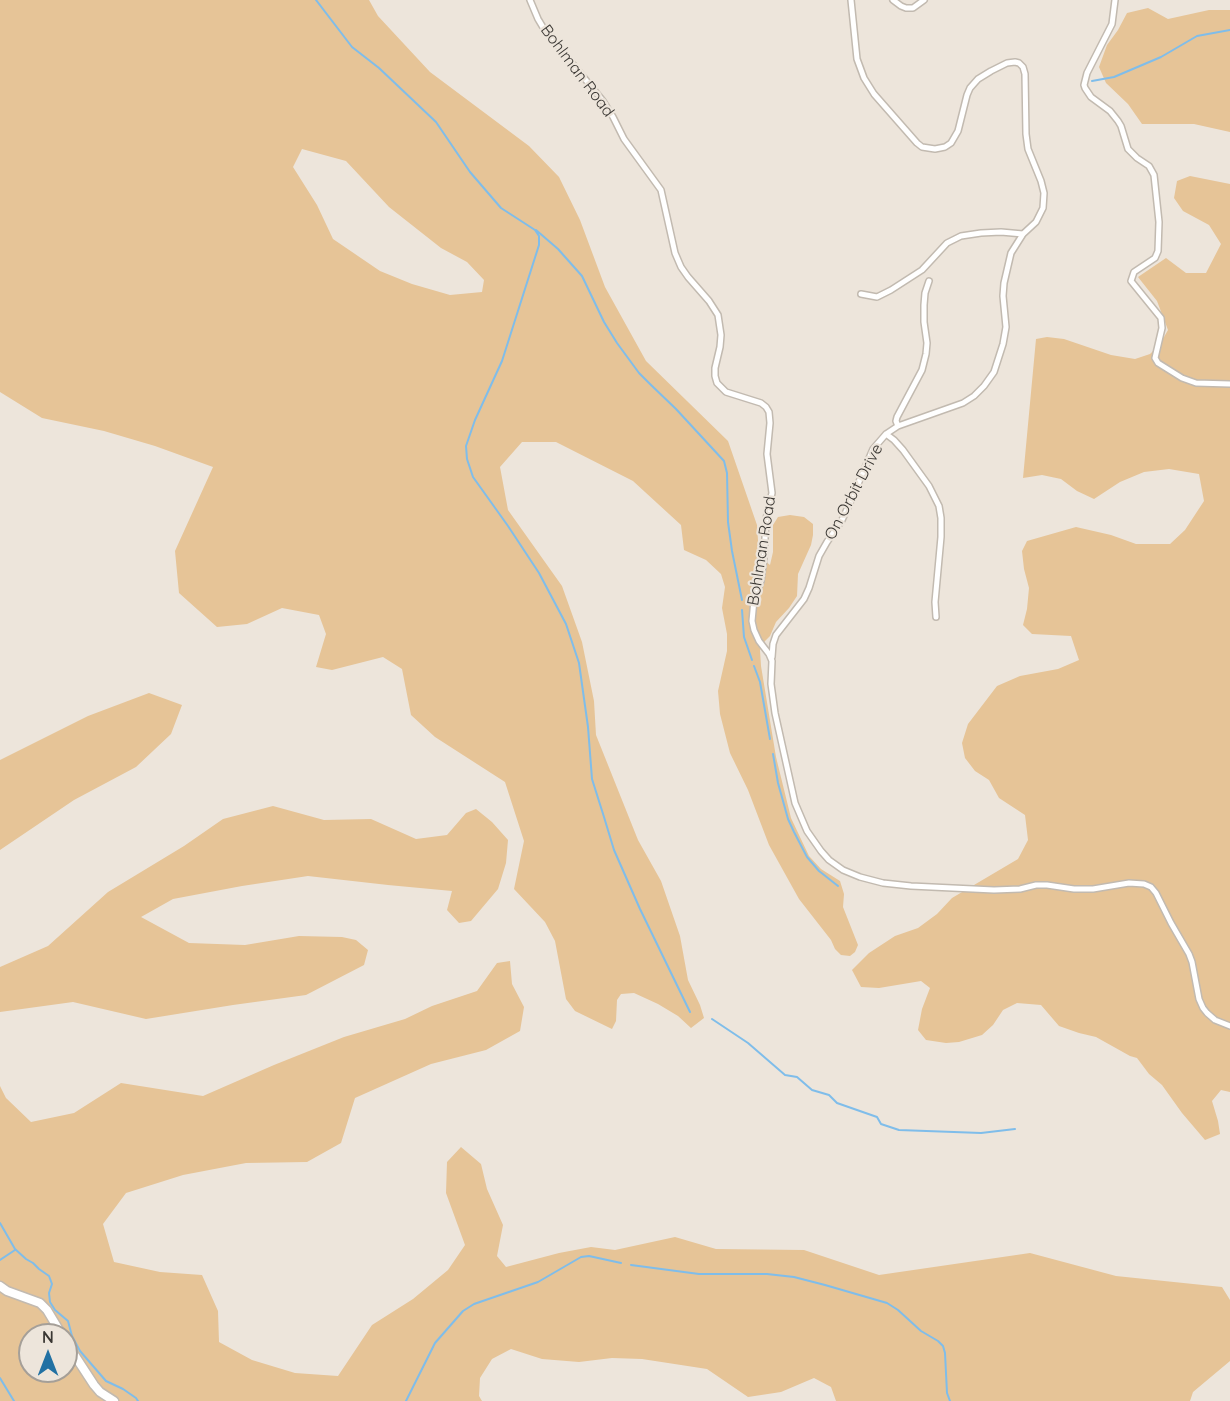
<!DOCTYPE html>
<html>
<head>
<meta charset="utf-8">
<style>
	body { margin:0 }
	#map { position:relative; width:1230px; height:1401px; overflow:hidden; background:#ede5db; font-family:Quicksand,sans-serif }
	canvas { display:block }
	.north { position:absolute; left:18px; top:1323px; width:60px; height:60px; box-sizing:border-box; background:#ede5db; border:2px solid #a59f98; border-radius:50%; rotate:0deg; font-size:16px; font-weight:700; line-height:24px; text-align:center; color:#3a3733 }
	.north::after { content:''; display:block; margin:auto; width:21px; height:27px; background:#2271a3; clip-path:polygon(50% 0,100% 100%,50% 72%,0 100%) }
</style>
</head>
<body>
<div id="map">
<canvas width="1230" height="1401"></canvas>
<div class="north">N</div>
</div>
<script>
const c = document.querySelector('canvas').getContext('2d');
c.lineJoin = 'round';
function fillPath(path, color) { c.fillStyle = color; c.fill(path, 'evenodd'); }
const shape = rows => new Path2D(rows.map(r => 'M' + r).join(''));
function strokePath(path, color, width, dash) { c.strokeStyle = color; c.lineWidth = width; c.lineCap = dash ? 'butt' : 'round'; c.setLineDash(dash || []); c.stroke(path); }
function label(font, color, halo, rows, align = 'center') {
  c.font = font + ' Quicksand,sans-serif'; c.lineWidth = 4.5; c.setLineDash([]); c.textBaseline = 'middle'; c.strokeStyle = halo; c.fillStyle = color; for (const [text, x, y, turn = 0] of rows) {
    c.save(); c.translate(x, y); c.rotate((+turn || 0) * Math.PI / 180); c.textAlign = isNaN(turn) ? turn : align; if (halo) c.strokeText(text, 0, 0); c.fillText(text, 0, 0); c.restore();
  }
}
fillPath(shape([
	[0,0,369,0,378,16,430,72,529,146,559,177,580,220,605,287,646,361,728,441,757,525,759,556,770,565,773,552,773,525,778,517,790,515,804,517,813,524,813,535,811,545,798,574,797,596,789,608,776,622,770,636,765,641,760,650,761,666,776,757,791,818,809,856,821,869,840,881,844,894,843,907,858,945,855,952,850,956,841,955,835,949,831,940,799,899,769,845,748,790,730,753,720,714,718,691,727,651,727,634,722,608,725,587,721,574,706,560,684,550,681,525,633,481,556,442,522,442,500,467,508,510,562,586,582,642,594,701,596,735,638,840,661,881,680,936,688,980,700,1005,704,1018,691,1028,678,1016,658,1004,634,993,621,994,617,1000,616,1021,612,1029,575,1011,566,999,555,941,545,922,514,889,524,841,505,782,435,737,411,715,402,669,383,657,332,670,316,667,326,634,319,615,282,608,247,624,217,627,179,593,175,551,213,467,155,446,104,431,42,418,0,392],
	[302,149,346,161,389,207,441,248,467,262,484,280,482,292,450,295,412,284,380,271,333,239,317,205,293,167],
	[1148,8,1168,19,1209,10,1230,10,1230,132,1194,124,1142,124,1128,104,1106,83,1099,67,1107,45,1118,30,1127,13],
	[1190,176,1230,184,1230,1092,1221,1090,1212,1101,1218,1121,1220,1134,1205,1140,1182,1113,1162,1085,1149,1074,1137,1058,1130,1056,1096,1037,1079,1033,1059,1026,1041,1005,1017,1003,1003,1010,993,1025,982,1035,959,1042,946,1043,926,1040,918,1030,922,1009,930,988,921,981,879,988,861,987,852,970,869,953,895,936,918,928,937,914,952,898,1018,859,1028,840,1025,815,999,798,989,780,975,771,965,758,962,743,968,724,997,686,1020,676,1058,669,1079,660,1071,636,1032,634,1023,625,1027,609,1029,588,1024,569,1022,551,1027,541,1076,527,1111,535,1136,544,1170,544,1185,530,1204,501,1199,474,1169,469,1144,472,1120,482,1094,499,1077,491,1061,479,1042,475,1023,478,1036,339,1047,337,1064,339,1111,355,1135,359,1150,354,1160,344,1168,330,1157,301,1138,277,1166,258,1186,273,1206,273,1221,244,1209,225,1183,211,1174,198,1177,181],
	[149,693,182,705,171,734,136,767,74,800,0,850,0,760,88,716],
	[273,806,324,820,371,819,416,839,447,835,466,813,476,809,492,822,508,840,506,863,498,889,471,921,459,923,447,910,452,891,388,885,308,876,242,886,173,899,141,917,189,943,245,945,299,936,342,937,356,940,368,950,364,965,306,995,233,1005,146,1019,73,1002,0,1012,0,967,48,946,108,892,184,846,223,819],
	[510,961,512,984,524,1007,520,1031,486,1050,431,1064,355,1098,341,1143,307,1162,246,1163,183,1175,126,1193,103,1224,114,1262,160,1272,202,1275,218,1311,219,1342,252,1360,295,1373,338,1376,372,1325,413,1299,448,1270,465,1245,446,1193,447,1162,461,1147,481,1164,487,1189,503,1225,497,1256,506,1267,559,1253,591,1247,615,1250,675,1237,716,1249,804,1250,879,1275,1030,1253,1116,1276,1222,1287,1230,1300,1230,1361,1193,1392,1190,1401,836,1401,831,1387,814,1378,781,1392,748,1397,707,1369,642,1359,612,1358,579,1362,542,1359,511,1349,492,1359,480,1378,479,1396,482,1401,0,1401,0,1086,6,1098,31,1122,74,1113,121,1083,203,1096,274,1065,344,1037,405,1019,432,1006,477,991,497,963],
	[30,1335,66,1335,66,1371,30,1371]
]), '#e6c497');
strokePath(shape([
	[316,0,352,47,379,68,436,122,470,172,501,208,535,230,539,236,539,245,502,361,475,420,466,446,467,459,473,477,508,526,539,573,566,624,579,663,588,727,592,779,604,817,614,850,640,909,690,1012],
	[1092,81,1114,77,1161,57,1197,36,1230,30],
	[536,230,558,249,582,276,604,322,617,343,639,373,650,384,676,409,724,461,727,473,728,522,732,551,742,600],
	[742,610,744,637,752,660],
	[754,666,760,682,770,739],
	[773,754,778,783,788,819,794,832,807,857,819,871,838,886],
	[712,1019,748,1043,785,1075,797,1077,812,1090,829,1095,837,1103,877,1117,881,1124,899,1130,981,1133,1015,1129],
	[0,1223,15,1249,26,1259,33,1263,39,1269,49,1276,52,1284,49,1293,50,1302,55,1310,68,1321,72,1336,80,1351,106,1381,123,1389,136,1398,138,1401],
	[0,1260,15,1250],
	[631,1265,699,1274,767,1274,794,1277,825,1285,887,1303,898,1310,921,1331,938,1341,943,1346,945,1353,947,1393,950,1401],
	[0,1378,14,1401],
	[406,1401,435,1343,463,1311,474,1304,538,1282,581,1257,589,1256,621,1263]
]), '#7fbdea', 2);
const street = shape([
	[530,0,538,19,544,29,603,101,613,117,624,139,661,190,675,253,681,267,688,277,709,301,718,315,721,335,720,347,715,368,715,376,717,383,726,392,761,403,766,407,769,412,770,423,767,454,772,493,766,519,764,558,761,581,754,600,752,621,754,630,759,641,769,654,772,661,771,684,775,713,795,803,807,831,821,851,829,860,843,870,860,877,883,883,911,886,994,890,1020,889,1036,885,1047,885,1074,889,1093,889,1129,883,1144,884,1151,887,1156,893,1171,923,1189,954,1192,962,1199,999,1203,1008,1207,1013,1215,1020,1230,1026],
	[893,0,901,6,906,8,913,8,924,0],
	[1115,0,1112,24,1087,73,1084,85,1085,88,1091,97,1110,111,1118,121,1121,126,1128,149,1137,158,1149,166,1154,175,1159,222,1158,251,1155,258,1134,272,1131,281,1161,318,1162,328,1155,358,1158,363,1182,378,1196,383,1230,384],
	[861,294,877,297,891,290,922,270,947,243,961,236,981,233,1001,232,1023,234],
	[898,426,896,421,897,417,922,370,926,354,927,343,924,322,924,305,925,293,929,281],
	[886,434,894,440,903,450,929,486,939,506,941,518,941,537,935,602,936,617],
	[772,657,773,644,776,635,804,599,809,588,819,556,827,542,842,520,849,505,873,449,886,434,898,426,963,403,974,396,984,386,994,372,1003,344,1006,327,1003,296,1004,283,1011,253,1023,234,1036,222,1043,208,1044,193,1041,181,1028,149,1026,134,1025,74,1023,67,1019,63,1015,62,1007,63,991,71,978,79,970,88,967,95,958,131,951,143,945,147,935,149,922,147,917,143,874,94,864,78,857,59,851,0]
]);
const secondary = shape([
	[0,1286,7,1291,40,1303,47,1310,62,1335],
	[66,1342,94,1385,100,1392,114,1401]
]);
strokePath(street, '#c2bab0', 8);
strokePath(secondary, '#c2bab0', 11);
strokePath(street, '#fff', 5);
strokePath(secondary, '#fff', 8);
label('16px', '#3a3733', '#ede5db', [
	["Bohlman Road",577,71,53],
	["On Orbit Drive",854,492,-62],
	["Bohlman Road",762,551,-81]
]);
</script>
</body>
</html>
